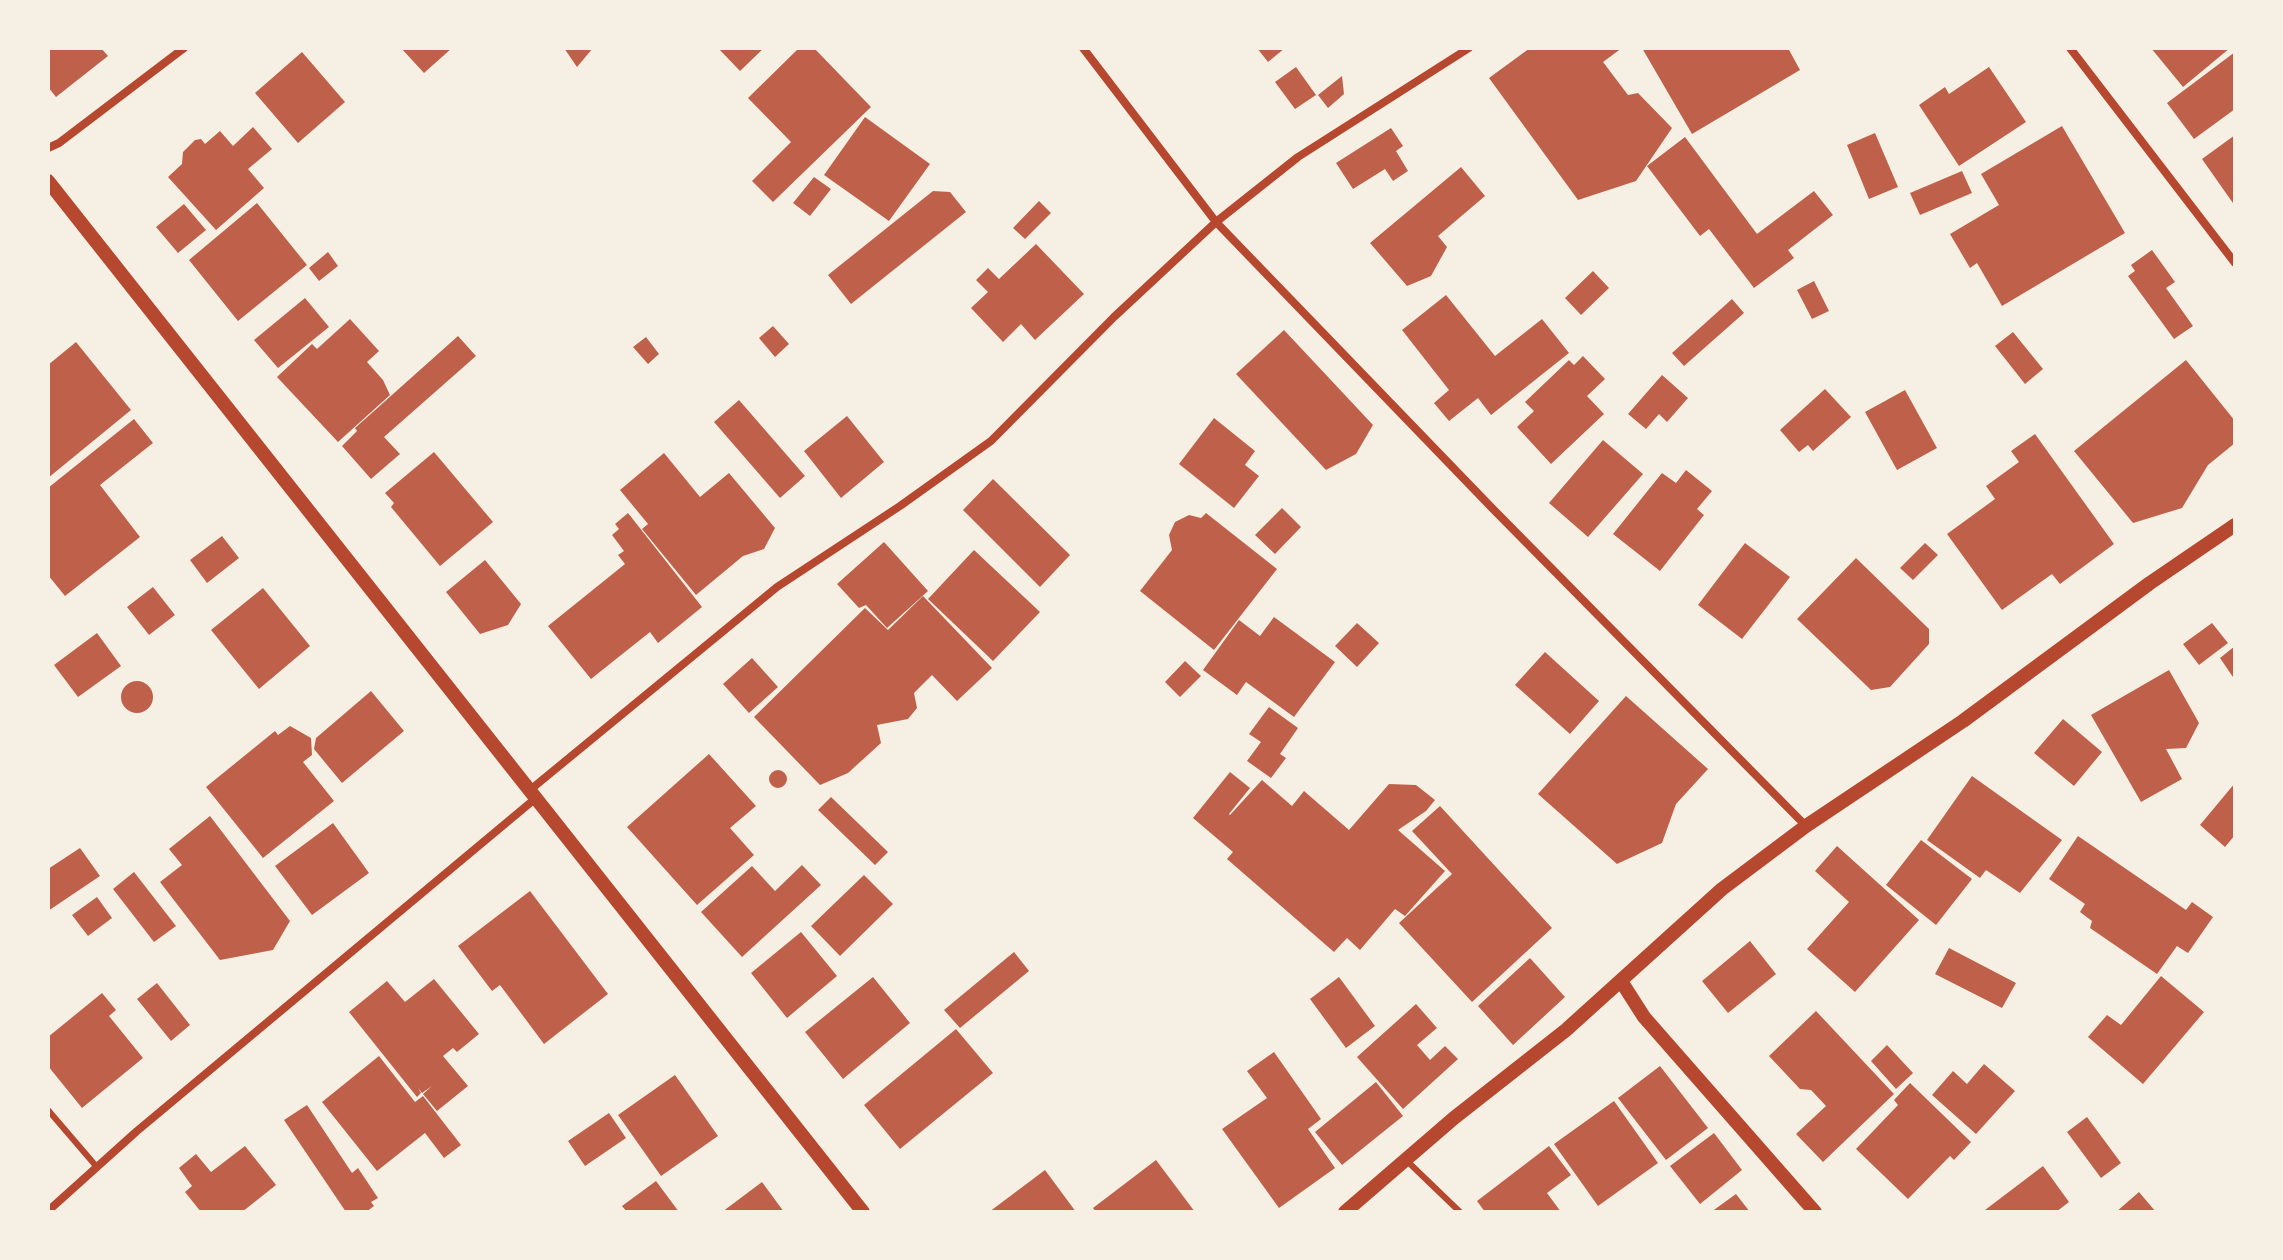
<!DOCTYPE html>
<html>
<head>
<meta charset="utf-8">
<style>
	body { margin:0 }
	#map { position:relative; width:2283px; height:1260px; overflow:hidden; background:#f6efe4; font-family:Georgia,serif }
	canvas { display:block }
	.frame { position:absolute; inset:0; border:50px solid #f6efe4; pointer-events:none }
</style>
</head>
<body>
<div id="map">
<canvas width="2283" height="1260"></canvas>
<div class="frame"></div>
</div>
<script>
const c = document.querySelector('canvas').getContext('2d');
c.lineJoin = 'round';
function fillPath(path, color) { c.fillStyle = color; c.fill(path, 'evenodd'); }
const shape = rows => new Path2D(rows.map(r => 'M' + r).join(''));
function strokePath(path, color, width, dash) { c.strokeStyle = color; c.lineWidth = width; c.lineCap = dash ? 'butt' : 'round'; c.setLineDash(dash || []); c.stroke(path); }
fillPath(shape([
	[48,48,101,48,108,56,56,97,48,87],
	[401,48,452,48,424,73],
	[564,48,593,48,577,67],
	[718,48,764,48,740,71],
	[799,48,814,48,871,107,773,202,752,181,791,142,748,98],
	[1257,48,1285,48,1268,62],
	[1530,48,1622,48,1603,62,1628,95,1638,93,1672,128,1636,181,1578,200,1489,78],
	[1642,48,1788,48,1800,70,1692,134],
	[2151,48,2230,48,2183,87],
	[302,52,345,102,298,143,255,93],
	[2235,52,2235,109,2194,139,2167,103],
	[1296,67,1316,95,1295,109,1275,82],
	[1989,67,2026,122,1959,166,1919,105,1945,87,1949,94],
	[1342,76,1344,94,1328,108,1318,95],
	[865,117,930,164,889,221,824,175],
	[2062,126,2125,233,2002,306,1977,263,1970,268,1950,234,1999,205,1981,174],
	[253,127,272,149,248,169,264,188,216,230,168,177,182,164,183,152,195,140,201,139,205,144,220,131,233,146],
	[1391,128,1403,146,1396,151,1408,171,1393,181,1385,169,1353,189,1336,163],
	[1875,133,1898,187,1869,199,1847,145],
	[2235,135,2235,206,2202,159],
	[1685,137,1757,234,1814,191,1833,215,1788,250,1794,258,1754,288,1709,229,1700,236,1647,166],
	[1461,167,1485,196,1438,236,1447,247,1431,276,1407,286,1370,243],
	[1962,171,1972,193,1920,215,1910,193],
	[814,177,831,189,810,216,793,203],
	[933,191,950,192,966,212,851,304,828,275],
	[1039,201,1051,213,1025,239,1013,228],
	[257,203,307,265,238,321,189,260],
	[184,204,206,230,178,253,156,227],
	[1036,244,1084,294,1035,340,1021,324,1003,342,971,308,988,292,976,280,988,268,999,279],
	[2152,250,2175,282,2166,288,2193,326,2174,339,2128,276,2135,271,2131,265],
	[328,252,338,266,319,281,309,268],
	[1593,271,1609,288,1581,315,1565,298],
	[1814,281,1829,311,1812,319,1797,290],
	[1446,295,1495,356,1542,319,1569,353,1491,415,1478,398,1449,421,1434,403,1449,390,1402,330],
	[305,298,329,327,278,368,254,340],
	[1732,299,1744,313,1684,366,1672,353],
	[350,319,379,351,367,362,383,380,390,395,338,442,277,377,312,344,317,349],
	[773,326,789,344,775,357,759,338],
	[1284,330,1373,425,1356,454,1326,470,1236,374],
	[2013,332,2043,369,2025,384,1995,346],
	[458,336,476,356,384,437,400,454,371,479,342,446,357,431,355,428],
	[646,337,659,354,648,364,633,347],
	[76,342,131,410,48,478,48,365],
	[1583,356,1605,379,1587,396,1604,414,1551,464,1517,427,1534,411,1525,402,1569,360,1574,365],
	[2186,360,2235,421,2235,443,2208,465,2182,508,2133,523,2074,451],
	[1662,375,1688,398,1667,422,1659,414,1646,429,1628,414],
	[1825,389,1851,417,1813,451,1808,445,1799,452,1780,430],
	[1905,390,1937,448,1897,470,1865,412],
	[739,400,805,476,780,498,714,422],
	[847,416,884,462,841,498,804,451],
	[1214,418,1255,451,1245,465,1259,476,1234,508,1179,464],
	[134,419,153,443,100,485,140,537,65,596,48,575,48,488],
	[2035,434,2114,544,2060,584,2052,574,2002,610,1947,534,1995,499,1986,486,2019,462,2011,451],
	[1603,440,1643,474,1588,537,1549,503],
	[434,452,493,522,440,566,391,507,394,503,385,493],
	[664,453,700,497,729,473,775,528,764,549,743,556,696,595,642,529,648,524,620,490],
	[1686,470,1712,491,1697,509,1704,515,1660,571,1613,534,1662,473,1676,483],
	[993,479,1070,555,1040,587,963,510],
	[1282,508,1301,527,1275,554,1255,535],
	[628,513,702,607,658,643,650,632,591,679,548,626,625,564,618,555,624,551,612,535,619,529,615,524],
	[1206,513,1277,569,1214,650,1140,591,1172,550,1169,535,1175,522,1189,515,1201,518],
	[222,536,239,558,207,583,190,560],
	[884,542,928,591,887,628,866,605,859,608,837,584],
	[1745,543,1790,577,1742,639,1698,605],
	[1925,543,1938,555,1913,580,1900,568],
	[974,550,1040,612,993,661,928,599],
	[1856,558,1929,629,1929,644,1890,687,1871,690,1797,619],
	[485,560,521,604,508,625,480,634,446,592],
	[153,587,175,615,149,635,127,607],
	[263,588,310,646,259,689,211,630],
	[923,596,992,668,957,701,932,675,914,693,917,708,908,719,877,725,881,743,848,773,820,785,754,717,865,608,888,630],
	[1274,617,1335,662,1294,717,1246,682,1237,695,1203,670,1239,620,1260,636],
	[1357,623,1379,643,1357,667,1335,646],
	[2212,623,2228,643,2199,665,2183,644],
	[97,633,121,666,78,697,54,665],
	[2235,646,2235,680,2220,658],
	[1545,652,1599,701,1570,734,1515,685],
	[752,658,778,687,749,713,723,684],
	[1185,661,1201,676,1180,697,1165,682],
	[2169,670,2199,723,2186,748,2166,749,2182,779,2141,802,2091,715],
	'121 697a16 16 0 1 1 32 0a16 16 0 1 1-32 0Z',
	[371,691,404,731,342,783,314,749,316,738],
	[1626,696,1708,769,1676,804,1662,843,1617,864,1538,794],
	[1269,707,1298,728,1280,754,1286,758,1271,778,1247,761,1261,742,1249,734],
	[2063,719,2102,752,2074,786,2034,753],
	[290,726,311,738,312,755,303,762,334,801,263,858,206,787,275,731,278,735],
	[709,754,756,806,730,828,754,855,697,905,627,827],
	'769 779a9 9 0 1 1 18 0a9 9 0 1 1-18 0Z',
	[1230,772,1250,788,1229,814,1230,815,1262,780,1292,806,1304,791,1349,830,1389,784,1416,785,1435,800,1426,811,1398,830,1445,871,1405,916,1395,909,1360,950,1347,938,1334,952,1227,859,1233,852,1193,818],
	[1972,776,2062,840,2020,893,1986,870,1980,878,1927,840],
	[2235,783,2235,835,2225,847,2200,825],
	[831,797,888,852,875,865,818,810],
	[1440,806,1552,928,1472,1002,1399,923,1452,874,1412,831],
	[210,816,290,921,273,950,220,960,160,882,182,865,169,849],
	[333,823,369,873,312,915,275,866],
	[2078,836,2186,910,2192,902,2213,917,2188,953,2177,946,2157,974,2090,928,2092,921,2080,912,2085,904,2049,879],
	[1921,840,1972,879,1936,925,1886,885],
	[1837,846,1919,920,1855,992,1807,949,1849,902,1815,871],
	[80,848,100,876,48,911,48,869],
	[802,865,821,885,742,957,701,912,752,866,775,891],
	[134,872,176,926,154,942,113,889],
	[864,875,893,904,840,956,811,926],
	[530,891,608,994,544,1044,500,985,492,991,458,946],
	[97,897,112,918,88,936,72,915],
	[801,932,837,976,787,1018,751,973],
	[1750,941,1776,974,1728,1013,1702,981],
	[1949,948,2016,983,2002,1008,1935,974],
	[1014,952,1029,971,960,1028,944,1010],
	[1530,958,1565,997,1513,1045,1478,1006],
	[2161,976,2204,1012,2143,1084,2088,1037,2107,1015,2121,1025],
	[873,977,910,1023,843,1079,805,1032],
	[1339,977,1375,1026,1346,1048,1310,999],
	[434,979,479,1034,457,1052,453,1048,443,1056,468,1086,437,1111,423,1094,432,1086,422,1093,418,1088,421,1093,417,1097,349,1012,387,981,405,1002],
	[157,983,190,1025,171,1041,137,999],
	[102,993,116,1010,109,1016,143,1058,82,1108,48,1066,48,1037],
	[1416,1004,1437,1028,1417,1045,1430,1060,1445,1046,1458,1059,1403,1109,1357,1057],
	[1816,1011,1894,1094,1823,1162,1796,1134,1826,1106,1811,1090,1800,1089,1769,1056],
	[956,1029,993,1073,900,1149,864,1105],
	[1887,1045,1913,1073,1896,1089,1871,1061],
	[1274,1052,1321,1119,1308,1129,1335,1168,1279,1208,1222,1129,1267,1098,1247,1071],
	[379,1056,415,1102,423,1096,461,1145,444,1158,425,1133,377,1171,322,1102],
	[1984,1064,2015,1091,1976,1134,1932,1095,1953,1071,1967,1084],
	[1660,1066,1708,1128,1666,1160,1618,1098],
	[675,1075,718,1136,661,1176,618,1115],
	[1376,1082,1403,1116,1342,1165,1315,1132],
	[1910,1083,1971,1142,1954,1160,1950,1156,1908,1199,1856,1149,1898,1105,1894,1100],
	[1614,1101,1658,1163,1598,1206,1554,1144],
	[307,1105,352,1173,358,1168,378,1198,371,1202,374,1206,366,1212,346,1212,284,1120],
	[609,1113,626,1138,585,1166,568,1141],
	[2087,1117,2121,1163,2101,1178,2067,1132],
	[1714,1133,1742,1170,1700,1204,1670,1166],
	[245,1146,276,1185,242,1212,201,1212,185,1192,192,1186,179,1168,196,1154,211,1172],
	[1549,1146,1571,1175,1547,1193,1561,1212,1485,1212,1477,1201],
	[1156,1160,1195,1212,1096,1212,1093,1208],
	[2043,1166,2069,1202,2056,1212,1986,1212,1985,1210],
	[1045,1170,1076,1212,989,1212],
	[656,1181,679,1212,627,1212,622,1206],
	[762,1182,784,1212,722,1212],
	[2139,1192,2156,1212,2116,1212],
	[1736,1194,1750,1212,1711,1212]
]), '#bf614a');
strokePath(shape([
	[48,1110,96,1166],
	[1406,1160,1460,1212]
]), '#b5482f', 6);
strokePath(shape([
	[1083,48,1216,222,1493,509,1806,826],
	[2070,48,2235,263],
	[48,148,59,143,184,48],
	[530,790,777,587,900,506,991,441,1114,317,1216,222,1298,157,1469,48],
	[48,1211,137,1131,536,798]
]), '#b5482f', 8);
strokePath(shape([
	[48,181,863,1212],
	[1621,981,1644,1017,1815,1212],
	[1345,1212,1454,1118,1566,1030,1722,889,1806,826,1963,721,2150,583,2235,525]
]), '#b5482f', 14);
</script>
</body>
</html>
